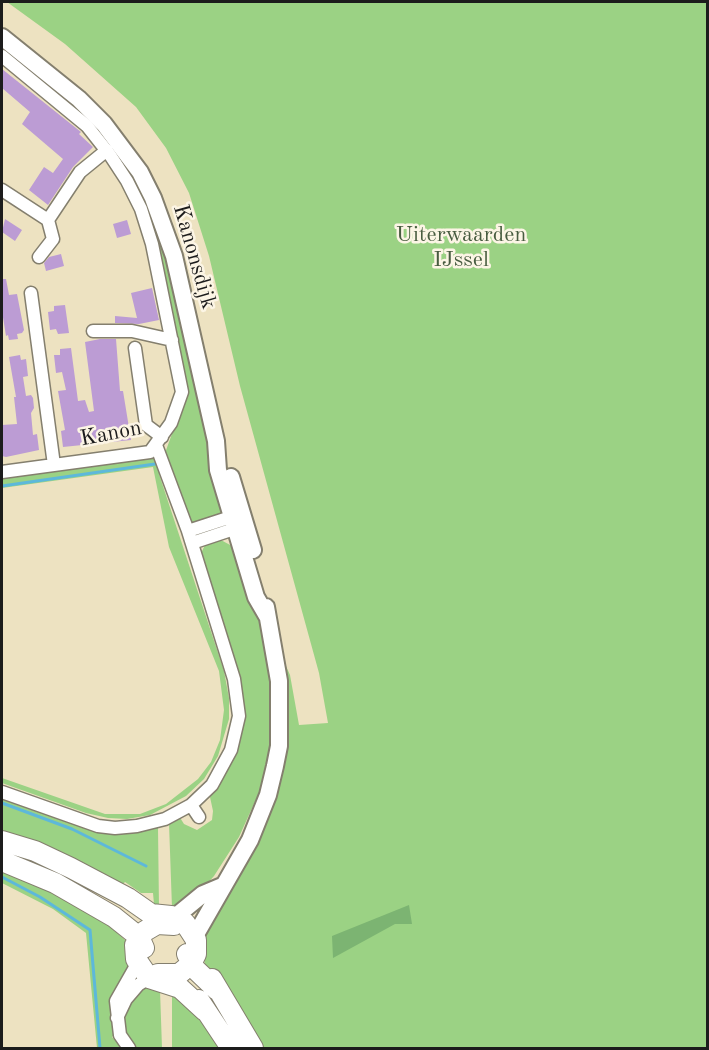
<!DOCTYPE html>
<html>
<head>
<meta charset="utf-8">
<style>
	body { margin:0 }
	#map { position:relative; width:709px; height:1050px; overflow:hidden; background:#ede2c1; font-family:"Old Standard TT",serif }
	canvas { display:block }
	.frame { position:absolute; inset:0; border:3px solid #1c1c1c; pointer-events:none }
</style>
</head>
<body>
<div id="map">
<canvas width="709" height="1050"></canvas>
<div class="frame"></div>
</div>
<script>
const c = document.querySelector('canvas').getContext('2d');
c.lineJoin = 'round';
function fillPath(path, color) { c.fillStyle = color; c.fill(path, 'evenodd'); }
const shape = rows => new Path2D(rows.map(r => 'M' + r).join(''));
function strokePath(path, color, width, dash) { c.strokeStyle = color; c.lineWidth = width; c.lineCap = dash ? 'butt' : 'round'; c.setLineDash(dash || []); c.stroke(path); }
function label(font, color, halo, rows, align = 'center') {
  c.font = font + ' "Old Standard TT",serif'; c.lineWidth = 5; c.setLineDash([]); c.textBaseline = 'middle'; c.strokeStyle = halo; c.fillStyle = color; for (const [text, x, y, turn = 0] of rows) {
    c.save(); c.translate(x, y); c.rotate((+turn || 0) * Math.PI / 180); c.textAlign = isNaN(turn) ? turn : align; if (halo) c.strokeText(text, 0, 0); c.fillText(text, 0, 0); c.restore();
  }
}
fillPath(shape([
	[7,2,707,2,707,1048,260,1048,221,985,205,964,200,942,263,827,282,657,290,675,299,725,328,723,319,673,240,386,209,256,189,193,166,148,136,107,65,44],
	[2,47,84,112,102,131,138,182,165,246,222,511,220,515,192,526,165,453,184,401,155,242,114,153,2,51],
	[148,456,154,456,162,466,159,474,224,671,229,698,229,719,218,756,204,779,186,796,150,815,127,819,108,818,86,813,2,783,2,778,105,814,140,814,166,804,198,779,211,762,220,740,224,710,219,671,169,547,153,467,2,488,2,478,69,466,72,469,144,459],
	[219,539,232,546,264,628,271,668,274,718,267,775,239,837,214,876,197,895,172,908,169,823,179,816,184,824,197,830,212,820,213,811,210,797,239,732,223,630,226,629,222,626,199,557,206,543],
	[2,795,78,823,158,828,159,908,154,904,153,893,141,893,125,882,122,885,2,833],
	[2,864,103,920,125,940,130,967,112,1003,111,1012,114,1035,112,1037,123,1048,97,1048,86,933,53,909,2,883],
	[154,987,154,990,160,990,162,1048,135,1048,125,1034,127,1030,124,1030,126,1008,142,989],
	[172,994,183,997,223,1048,172,1048]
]), '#9bd284');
fillPath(shape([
	[409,905,412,924,395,924,333,958,332,936]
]), '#7cb472');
strokePath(shape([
	[2,486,155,464],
	[2,803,72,829,146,866],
	[2,877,40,897,90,930,100,1048]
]), '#5db8da', 3);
fillPath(shape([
	[2,69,81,132,79,134,93,147,73,167,48,205,29,190,44,167,53,173,63,159,22,124,30,112,2,88],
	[5,219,22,230,15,241,2,232],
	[127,220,131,234,117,238,113,224],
	[61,254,64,266,46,271,44,263,49,257],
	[2,279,6,279,9,295,17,294,24,330,22,333,17,334,18,339,9,340,8,335,6,336,2,311],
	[152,288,159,320,139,324,115,323,115,316,137,318,131,293],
	[65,305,69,333,58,334,56,329,50,330,48,312,54,311,54,306],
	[100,339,116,339,120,391,123,391,131,440,63,447,61,431,65,430,58,391,66,390,62,372,56,373,54,355,60,355,60,349,71,348,78,401,85,400,89,412,94,411,85,342],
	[20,355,21,360,26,359,28,376,23,377,26,396,31,395,33,398,34,408,31,413,33,435,37,434,39,450,6,457,2,456,2,425,17,424,14,397,16,397,9,357]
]), '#bc9cd4');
const street = shape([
	[2,56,87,126,110,155,127,181,141,209,152,244,182,392,171,423,150,452,2,472],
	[2,190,48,220,80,172,107,150],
	[39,257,53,239,48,220],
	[31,293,54,465],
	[93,331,132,331,172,340],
	[135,348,146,425,162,437],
	[188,531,231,517,238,518],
	[192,543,234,529,241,522],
	[2,792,98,826,115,828,137,826,165,819,191,805,212,785,231,750,239,716,234,679,188,531,156,445],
	[191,805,199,817],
	[117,1018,126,999,138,985,149,978],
	[129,1048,120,1035,116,1001,137,964]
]);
const secondary = shape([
	[2,37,79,99,104,124,140,172,153,198,174,256,216,441,218,470,256,597,267,616],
	[231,477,253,550],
	[175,917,203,894,222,886],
	[195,936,250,840,268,795,275,766,279,746,279,681,266,607]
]);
const primary = shape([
	[2,841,35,851,71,868,128,898,151,914,171,916,185,923,196,940,196,954,191,964,179,974,158,974,149,978],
	[2,861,55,883,114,917,139,937,144,948],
	[174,925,157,924,145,931,135,945,136,959,149,978,180,988,205,1011],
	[187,954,194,968,217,990],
	[212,979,253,1048],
	[199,1000,231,1048]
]);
strokePath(street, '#847f6e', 15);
strokePath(secondary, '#847f6e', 20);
strokePath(primary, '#847f6e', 22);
strokePath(street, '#fff', 12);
strokePath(secondary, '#fff', 16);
strokePath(primary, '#fff', 20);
label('22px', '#485c40', '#fcf5e5', [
	["Uiterwaarden",461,235],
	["IJssel",461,260]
]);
label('22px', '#1c1c1c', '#fcf5e5', [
	["Kanonsdijk",194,257,74],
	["Kanon",111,434,-11]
]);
</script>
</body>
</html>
